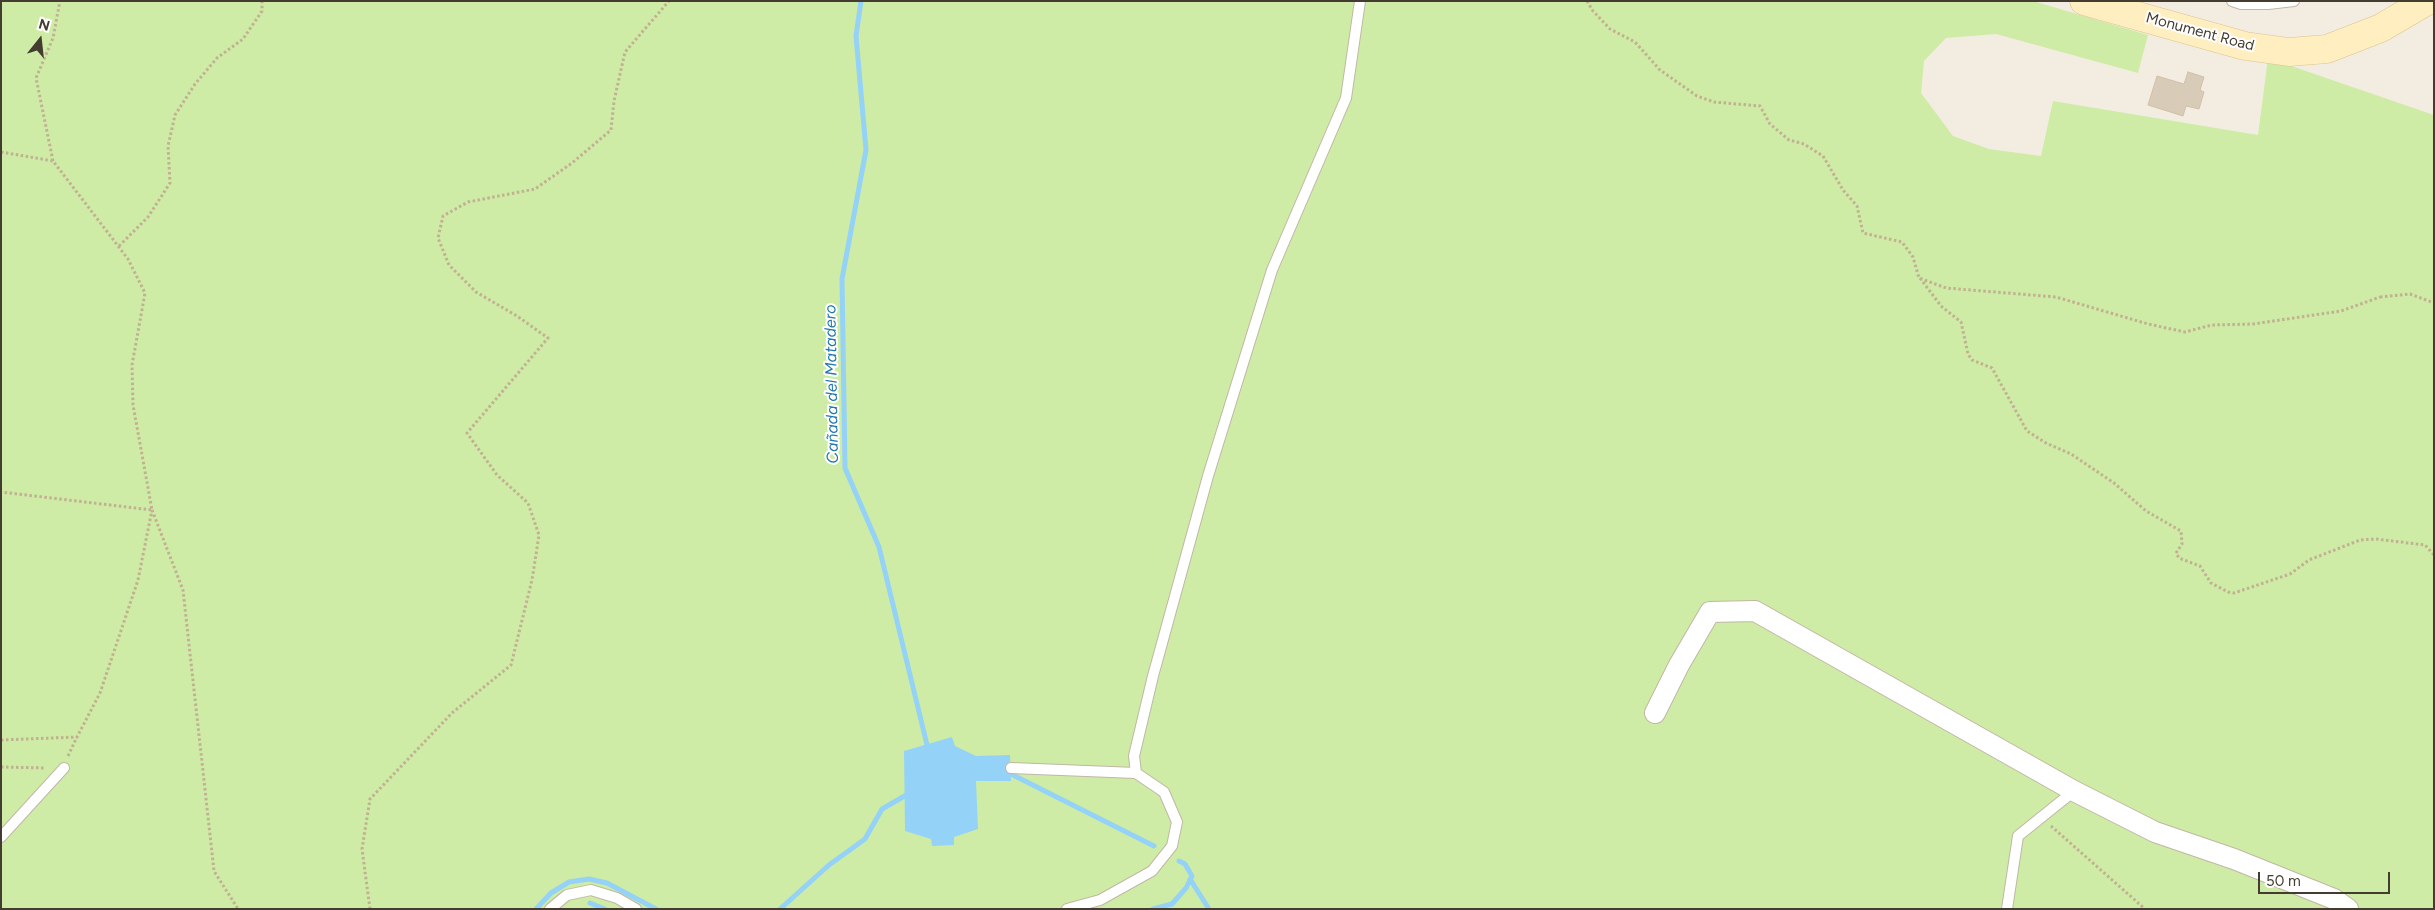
<!DOCTYPE html>
<html>
<head>
<meta charset="utf-8">
<style>
	body { margin:0 }
	#map { position:relative; width:2435px; height:910px; overflow:hidden; background:#f3ede1; font-family:Figtree,sans-serif }
	canvas { display:block }
	.frame { position:absolute; inset:0; border:2px solid #443c31; pointer-events:none }
	.north { position:absolute; left:15px; top:15px; width:50px; height:50px; -webkit-text-stroke:4px #fff; paint-order:stroke; rotate:16deg; font-size:14px; font-weight:700; line-height:20px; text-align:center; color:#443c31 }
	.north::after { content:''; display:block; margin:auto; width:18px; height:22px; background:#443c31; clip-path:polygon(50% 0,100% 100%,50% 72%,0 100%) }
	.scale { position:absolute; left:2258px; top:872px; width:132px; height:22px; box-sizing:border-box; border:2px solid #443c31; border-top:0; padding-left:6px; font-size:15px; line-height:18px; white-space:nowrap; color:#443c31; -webkit-text-stroke:4px #fff; paint-order:stroke }
</style>
</head>
<body>
<div id="map">
<canvas width="2435" height="910"></canvas>
<div class="frame"></div>
<div class="north">N</div>
<div class="scale">50 m</div>
</div>
<script>
const c = document.querySelector('canvas').getContext('2d');
c.lineJoin = 'round';
function fillPath(path, color) { c.fillStyle = color; c.fill(path, 'evenodd'); }
const shape = rows => new Path2D(rows.map(r => 'M' + r).join(''));
function strokePath(path, color, width, dash) { c.strokeStyle = color; c.lineWidth = width; c.lineCap = dash ? 'butt' : 'round'; c.setLineDash(dash || []); c.stroke(path); }
function label(font, color, halo, rows, align = 'center') {
  c.font = font + ' Figtree,sans-serif'; c.lineWidth = 4; c.setLineDash([]); c.textBaseline = 'middle'; c.strokeStyle = halo; c.fillStyle = color; for (const [text, x, y, turn = 0] of rows) {
    c.save(); c.translate(x, y); c.rotate((+turn || 0) * Math.PI / 180); c.textAlign = isNaN(turn) ? turn : align; if (halo) c.strokeText(text, 0, 0); c.fillText(text, 0, 0); c.restore();
  }
}
fillPath(shape([
	[1,1,2033,1,2148,35,2138,73,1996,34,1946,38,1924,61,1921,93,1953,136,1989,149,2041,156,2053,101,2258,135,2268,58,2434,115,2434,909,1,909]
]), '#ceeca5');
fillPath(shape([
	[952,737,955,746,976,756,1010,755,1011,781,976,781,978,829,954,837,954,845,932,846,931,839,905,831,904,751]
]), '#95d2f7');
strokePath(shape([
	[861,1,856,36,866,150,842,279,845,468,879,547,928,749],
	[1007,772,1154,846],
	[1190,879,1209,909],
	[590,903,605,909],
	[536,909,551,893,569,882,589,879,607,883,656,909],
	[780,909,829,865,865,839,882,809,908,794],
	[1153,909,1172,904,1186,888,1192,876,1185,864,1179,861]
]), '#95d2f7', 5);
const building = shape([
	[2188,72,2204,77,2200,90,2204,92,2199,109,2186,106,2183,116,2148,105,2157,76,2184,84,2188,72]
]);
fillPath(building, '#d8cbb8');
strokePath(building, '#d1c0a8', 1);
const lane = shape([
	[2232,1,2241,4,2268,4,2294,1],
	[1011,768,1136,773],
	[1,837,64,768],
	[550,909,567,895,591,890,617,898,636,909],
	[1067,909,1100,900,1152,871,1172,846,1177,822,1164,792,1136,773,1134,756,1153,676,1208,476,1272,270,1346,98,1360,1],
	[2007,909,2018,836,2074,791]
]);
const street = shape([
	[1655,713,1679,665,1710,612,1755,611,2074,791,2155,832,2234,859,2334,899,2348,909]
]);
const secondary = shape([
	[2084,1,2245,46,2289,52,2327,49,2381,28,2427,1]
]);
strokePath(lane, '#c1b7a6', 12);
strokePath(street, '#c1b7a6', 22);
strokePath(secondary, '#dbc48d', 29);
strokePath(shape([
	[1587,1,1593,11,1610,29,1635,42,1660,70,1697,96,1714,102,1760,106,1770,124,1789,140,1804,144,1823,156,1843,190,1857,206,1863,233,1902,242,1913,257,1919,278,1946,288,2056,297,2148,324,2185,332,2212,325,2253,324,2341,311,2380,297],
	[1,152,53,161,128,259,145,293,132,365,133,405,152,510,1,492],
	[53,161,36,78,53,38,60,1],
	[119,246,148,217,170,183,168,146,175,115,195,84,217,58,243,39,262,11,262,1],
	[1920,278,1941,306,1961,322,1968,354,1972,360,1992,368,2027,431,2046,443,2071,454,2114,483,2146,511,2181,531,2182,544,2176,553,2179,558,2200,566,2211,583,2228,592,2234,593,2290,574,2309,560,2360,540,2376,539,2425,545,2434,555],
	[2380,297,2410,294,2434,303],
	[152,510,183,590,214,871,238,909],
	[1,740,77,737,100,693,138,580,152,510],
	[68,756,77,737],
	[1,767,46,768],
	[2051,826,2145,909],
	[370,909,362,849,370,799,452,713,511,665,532,580,539,535,528,503,497,475,467,433,548,338,517,316,476,292,449,265,438,238,443,216,468,202,535,189,572,163,611,130,614,101,625,52,669,1]
]), '#c2b093', 3, [2.5, 2.5]);
strokePath(lane, '#fff', 10);
strokePath(street, '#fff', 20);
strokePath(secondary, '#ffeebf', 28);
label('15px', '#443c31', '#fff', [
	["Monument Road",2200,32,15]
]);
label('italic 16px', '#2078b2', '#fff', [
	["Cañada del Matadero",832,384,-91]
]);
</script>
</body>
</html>
